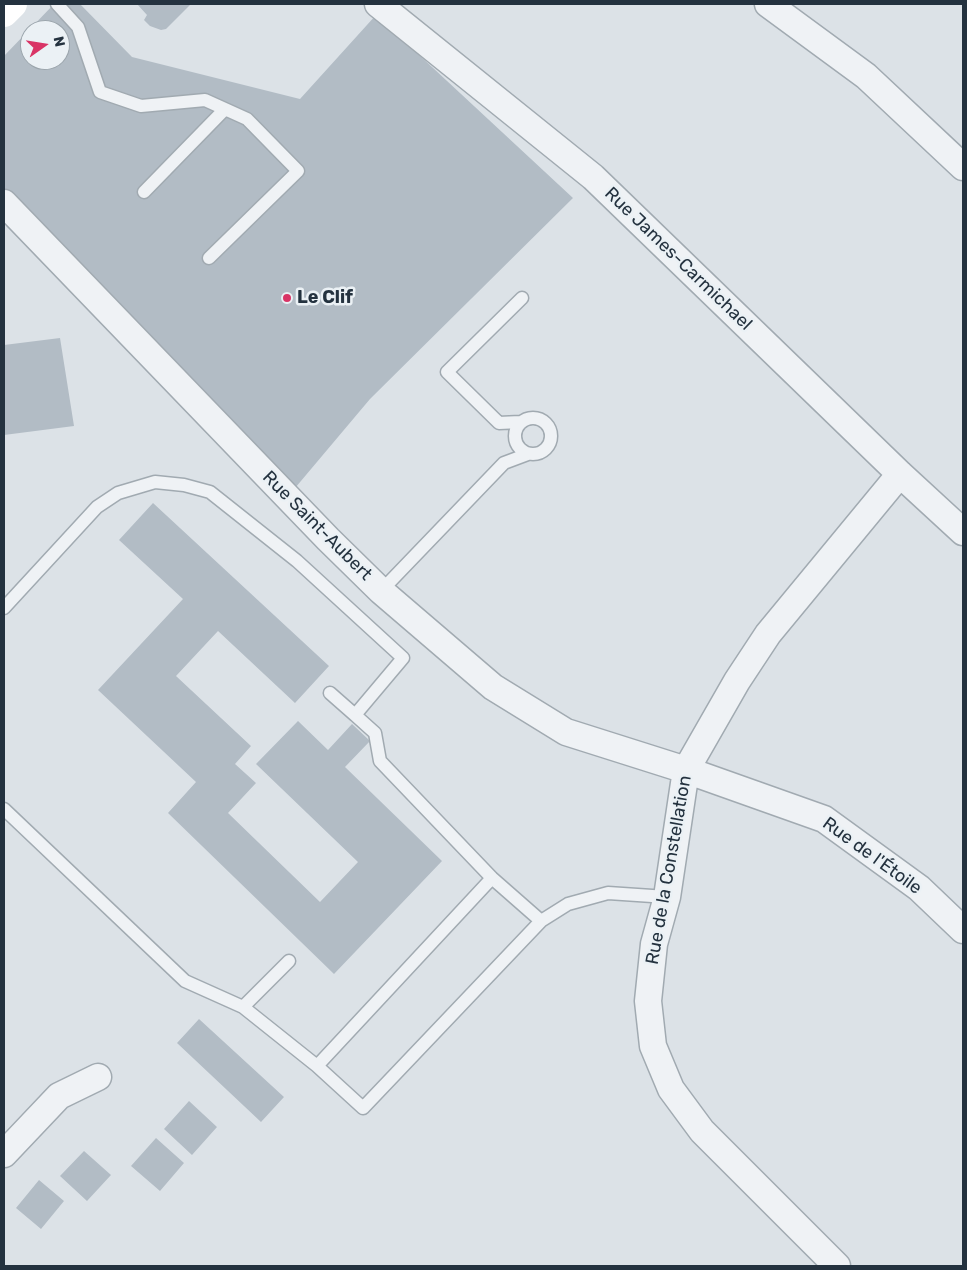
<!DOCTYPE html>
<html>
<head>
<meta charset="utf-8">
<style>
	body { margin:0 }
	#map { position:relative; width:967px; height:1270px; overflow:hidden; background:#dce2e7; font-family:Rubik,sans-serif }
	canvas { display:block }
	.frame { position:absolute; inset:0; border:5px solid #24323f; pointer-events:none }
	.north { position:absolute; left:20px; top:20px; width:50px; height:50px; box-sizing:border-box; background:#ebf1f5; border:1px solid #9ba5ac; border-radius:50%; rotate:77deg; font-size:14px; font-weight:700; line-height:20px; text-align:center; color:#24323f }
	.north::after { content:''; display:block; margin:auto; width:18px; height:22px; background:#d93466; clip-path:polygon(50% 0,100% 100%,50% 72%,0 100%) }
</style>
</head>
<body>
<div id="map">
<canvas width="967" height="1270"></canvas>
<div class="frame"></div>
<div class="north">N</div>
</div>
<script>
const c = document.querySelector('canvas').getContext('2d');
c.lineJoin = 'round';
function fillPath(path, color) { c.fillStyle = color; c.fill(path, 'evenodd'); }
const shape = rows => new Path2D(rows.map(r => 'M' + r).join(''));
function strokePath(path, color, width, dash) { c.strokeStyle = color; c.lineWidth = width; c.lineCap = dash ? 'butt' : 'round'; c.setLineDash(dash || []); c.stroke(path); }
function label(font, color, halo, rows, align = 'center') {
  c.font = font + ' Rubik,sans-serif'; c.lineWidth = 5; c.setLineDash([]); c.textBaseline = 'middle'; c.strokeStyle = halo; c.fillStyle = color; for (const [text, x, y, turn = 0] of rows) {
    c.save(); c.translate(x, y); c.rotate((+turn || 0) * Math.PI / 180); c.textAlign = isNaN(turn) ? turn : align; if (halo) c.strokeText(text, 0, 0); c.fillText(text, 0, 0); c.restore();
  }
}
fillPath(shape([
	[54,4,80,4,132,57,300,99,376,15,573,198,370,399,290,494,4,196,4,56],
	[30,30,60,30,60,60,30,60],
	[137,4,191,4,166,29,161,30,150,26,144,20,147,15],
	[60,338,74,426,4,435,4,345],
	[153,503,329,666,295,703,218,631,176,676,251,746,235,764,256,783,228,813,320,902,358,862,256,764,298,721,328,750,352,724,370,741,345,767,442,861,334,974,168,813,196,782,98,690,183,599,119,540],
	[199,1019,284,1097,261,1122,177,1043],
	[189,1101,217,1127,192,1155,164,1129],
	[156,1138,184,1163,160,1191,131,1166],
	[84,1151,111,1175,87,1201,60,1176],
	[39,1180,64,1201,41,1229,16,1208]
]), '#b2bcc5');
const service = shape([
	[57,4,78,27,100,92,141,106,205,100,247,119,298,171,209,258],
	[144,192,225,109],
	'515 436a18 18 0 1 1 36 0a18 18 0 1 1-36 0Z',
	[520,422,499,423,447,372,522,298],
	[381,591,504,463,528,454],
	[4,608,97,507,118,493,155,482,184,485,210,492,297,561,403,658,355,715,375,733,380,761,492,878,541,921],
	[330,693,355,715],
	[4,809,185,981,243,1007,317,1066],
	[492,878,317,1066,363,1108,541,921,568,904,608,893,667,897],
	[243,1007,289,961]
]);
const minor = shape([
	[378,4,593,177,900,474,963,532],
	[768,4,866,76,963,167],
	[4,203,328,539,381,591,493,687,566,732,686,770,824,819,919,888,963,930],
	[4,1154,59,1096,98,1077],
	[837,1266,702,1131,671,1089,653,1046,648,1001,654,944,667,897,686,770,737,681,768,634,900,474]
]);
strokePath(service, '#a1aab1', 15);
strokePath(minor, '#a1aab1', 29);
strokePath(service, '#eff2f5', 12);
strokePath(minor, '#eff2f5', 26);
strokePath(shape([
	[4,13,13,4]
]), '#fff', 28);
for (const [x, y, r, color] of [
	[287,298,5,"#d93466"]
]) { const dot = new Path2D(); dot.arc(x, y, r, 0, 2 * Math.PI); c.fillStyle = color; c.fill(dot); strokePath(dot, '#ebf1f5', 2); }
label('18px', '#24323f', '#ebf1f5', [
	["Rue James-Carmichael",678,259,44],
	["Rue Saint-Aubert",317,526,45],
	["Rue de l'Étoile",872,856,36],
	["Rue de la Constellation",669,870,-80]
]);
label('bold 18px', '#24323f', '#ebf1f5', [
	["Le Clif",297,298]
], 'left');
</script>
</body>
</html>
